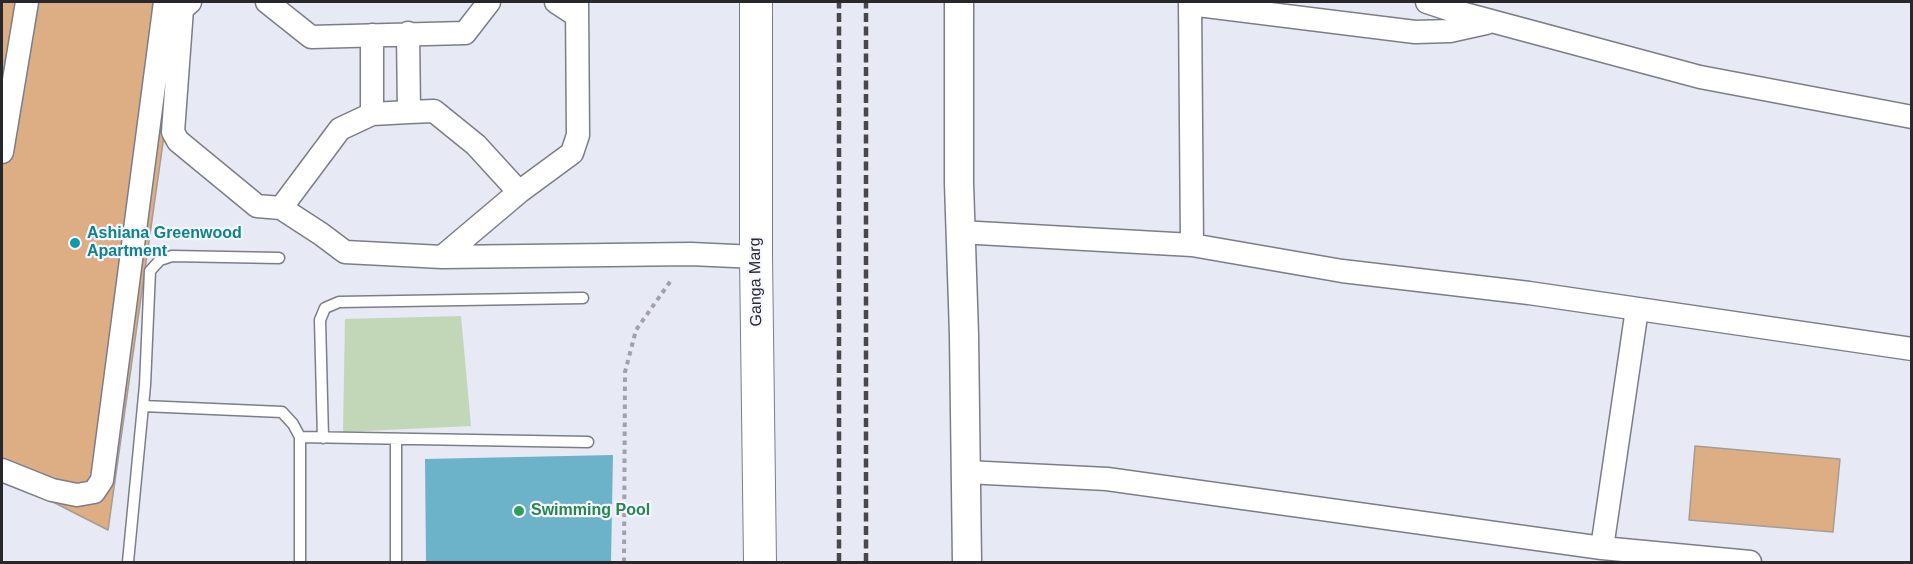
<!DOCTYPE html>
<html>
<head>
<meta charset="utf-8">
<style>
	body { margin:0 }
	#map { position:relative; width:1913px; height:564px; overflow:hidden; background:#e7e9f4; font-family:Helvetica,sans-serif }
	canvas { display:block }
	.frame { position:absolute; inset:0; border:3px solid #28282c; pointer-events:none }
</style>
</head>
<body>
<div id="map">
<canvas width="1913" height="564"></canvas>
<div class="frame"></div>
</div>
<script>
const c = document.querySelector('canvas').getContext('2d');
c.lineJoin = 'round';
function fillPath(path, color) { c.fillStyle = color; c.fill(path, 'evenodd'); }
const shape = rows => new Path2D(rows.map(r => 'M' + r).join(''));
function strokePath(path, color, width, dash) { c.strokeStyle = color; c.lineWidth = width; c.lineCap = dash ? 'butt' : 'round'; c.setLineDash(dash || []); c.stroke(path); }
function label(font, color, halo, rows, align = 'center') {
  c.font = font + ' Helvetica,sans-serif'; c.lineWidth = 4.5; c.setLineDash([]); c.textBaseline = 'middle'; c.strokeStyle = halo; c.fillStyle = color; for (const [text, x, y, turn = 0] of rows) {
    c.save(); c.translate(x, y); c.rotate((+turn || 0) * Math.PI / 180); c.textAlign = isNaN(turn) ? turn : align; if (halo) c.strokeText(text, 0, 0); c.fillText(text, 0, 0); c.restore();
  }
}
fillPath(shape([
	[461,316,471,426,343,432,345,319]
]), '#c1d7b8');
fillPath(shape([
	[613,455,611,562,426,562,425,459]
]), '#6cb3ca');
const building = shape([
	[2,2,183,2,108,530,2,476,2,2],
	[1695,446,1840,459,1833,532,1689,520,1695,446]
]);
fillPath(building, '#ddad84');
strokePath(building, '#a59c95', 1.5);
const service = shape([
	[143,406,282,412,293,424,300,437,300,562],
	[300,437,588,442],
	[323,438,320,320,325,308,339,302,583,298],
	[128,562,145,385,150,271,160,260,172,256,279,258],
	[396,562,396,440]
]);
const minor = shape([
	[190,2,182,9,173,132,178,141,257,206,281,208,321,234,345,252,442,257,691,254,756,257],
	[267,2,311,37,465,33,489,2],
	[556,2,576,15],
	[1190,2,1192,245],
	[1427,2,1454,11,1700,77,1912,117],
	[1190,4,1415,32,1450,31,1486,23],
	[408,33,409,112,434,111,476,145,519,192,572,153,578,135,577,2],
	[372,35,372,114,409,112],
	[2,152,27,2],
	[281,208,340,129,372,114],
	[960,232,1192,245,1342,271,1529,293,1912,349],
	[442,257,519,192],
	[2,470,52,490,77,495,94,492,102,480,165,2],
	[966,472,1107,479,1602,548,1750,562],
	[1602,548,1637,309]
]);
const tertiary = shape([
	[959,2,959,183,964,335,967,562]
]);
const secondary = shape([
	[756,2,756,257,760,562]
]);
strokePath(service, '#7c7e87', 13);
strokePath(minor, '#7c7e87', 25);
strokePath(tertiary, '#7c7e87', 31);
strokePath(secondary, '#7c7e87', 34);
strokePath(shape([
	[624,562,625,372,636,330,672,279]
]), '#a0a1a9', 4, [4.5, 4.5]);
strokePath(service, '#fff', 10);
strokePath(minor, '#fff', 22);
strokePath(tertiary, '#fff', 28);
strokePath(secondary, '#fff', 32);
strokePath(shape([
	[839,562,839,2],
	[866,562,866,2]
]), '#47474d', 4.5, [9, 4.5]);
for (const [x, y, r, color] of [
	[75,243,6,"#0f9aa8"],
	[519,511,6,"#2e9e5b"]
]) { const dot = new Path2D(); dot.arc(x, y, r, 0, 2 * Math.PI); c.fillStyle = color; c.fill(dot); strokePath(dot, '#f5f6ff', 2); }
label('bold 16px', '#0d838f', '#f5f6ff', [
	["Ashiana Greenwood",87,234],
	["Apartment",87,252]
], 'left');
label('16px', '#28282c', '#f5f6ff', [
	["Ganga Marg",756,282,-91]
]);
label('bold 16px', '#27864d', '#f5f6ff', [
	["Swimming Pool",531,511]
], 'left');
</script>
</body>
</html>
